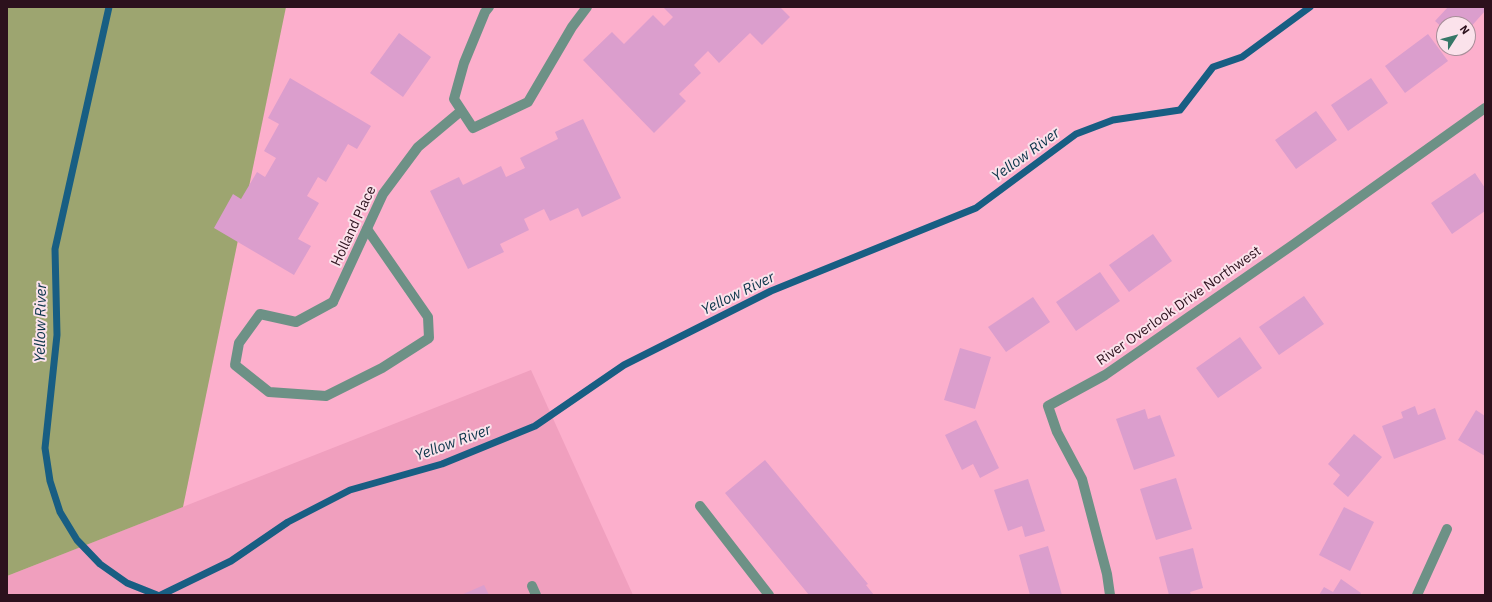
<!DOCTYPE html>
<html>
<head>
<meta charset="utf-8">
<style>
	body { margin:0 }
	#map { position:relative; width:1492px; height:602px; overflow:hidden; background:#fcafcc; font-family:"IBM Plex Sans",sans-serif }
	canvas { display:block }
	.frame { position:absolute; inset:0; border:8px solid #2c111d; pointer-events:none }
	.north { position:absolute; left:1436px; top:16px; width:40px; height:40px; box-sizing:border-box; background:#fbe2eb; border:1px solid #a88e99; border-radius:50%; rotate:54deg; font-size:11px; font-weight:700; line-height:16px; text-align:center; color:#2c111d }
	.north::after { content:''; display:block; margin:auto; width:14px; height:18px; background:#367767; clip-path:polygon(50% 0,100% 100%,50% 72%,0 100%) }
</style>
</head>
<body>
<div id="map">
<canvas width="1492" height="602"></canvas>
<div class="frame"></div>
<div class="north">N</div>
</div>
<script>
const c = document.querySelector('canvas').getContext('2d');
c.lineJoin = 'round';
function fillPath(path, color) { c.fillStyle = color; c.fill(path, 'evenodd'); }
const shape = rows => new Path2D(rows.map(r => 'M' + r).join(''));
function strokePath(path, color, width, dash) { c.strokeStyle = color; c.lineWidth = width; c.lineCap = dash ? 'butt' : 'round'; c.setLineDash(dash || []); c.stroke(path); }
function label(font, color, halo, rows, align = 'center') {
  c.font = font + ' "IBM Plex Sans",sans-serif'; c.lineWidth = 4; c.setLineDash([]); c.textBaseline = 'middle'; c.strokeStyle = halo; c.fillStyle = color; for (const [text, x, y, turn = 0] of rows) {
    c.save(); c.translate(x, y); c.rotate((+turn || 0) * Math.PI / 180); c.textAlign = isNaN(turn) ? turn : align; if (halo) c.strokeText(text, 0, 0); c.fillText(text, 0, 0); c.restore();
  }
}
fillPath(shape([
	[531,370,633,595,7,595,7,576]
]), '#f09fbe');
fillPath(shape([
	[7,7,286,7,183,507,7,576]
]), '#9da570');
strokePath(shape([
	[109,7,55,249,57,335,45,448,50,481,60,512,77,540,100,564,127,583,157,595],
	[161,595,231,561,288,522,350,490,442,464,535,426,624,365,771,291,976,208,1076,134,1113,120,1180,110,1213,67,1242,57,1310,7]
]), '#185e83', 7);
fillPath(shape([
	[663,7,780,7,790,17,762,45,750,33,719,63,708,51,694,65,701,73,679,94,686,101,654,133,583,60,612,32,624,44,653,15,664,26,673,17],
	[1448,7,1485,7,1485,11,1468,30,1468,24,1444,24,1444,29,1435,21],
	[399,33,431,57,403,97,370,73],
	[1428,34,1448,61,1405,93,1385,66],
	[290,78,371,126,357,149,348,144,326,182,318,177,307,196,319,203,298,239,311,246,294,275,214,228,233,194,241,199,257,172,265,177,276,158,264,151,279,124,268,118],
	[1371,78,1388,103,1348,131,1331,105],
	[1316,111,1337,140,1296,169,1275,140],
	[583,119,621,198,582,217,578,208,550,221,544,209,524,219,529,230,500,244,504,252,468,269,430,191,459,177,463,185,501,166,506,177,525,168,520,158,558,139,555,132],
	[1475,173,1485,188,1485,211,1452,234,1431,203],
	[1153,234,1172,261,1129,292,1109,265],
	[1100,272,1120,301,1076,331,1056,302],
	[1304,296,1324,324,1279,355,1259,327],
	[1033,297,1050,322,1006,352,988,327],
	[1240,337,1262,368,1218,398,1196,368],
	[960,348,991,357,975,409,944,400],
	[1415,406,1418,415,1435,408,1446,439,1394,459,1382,426,1403,418,1401,412],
	[1145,409,1148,419,1160,415,1175,456,1134,470,1116,419],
	[1476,410,1485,416,1485,456,1458,440],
	[976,420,999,468,980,478,973,464,962,470,945,435],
	[1354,434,1382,457,1348,497,1333,484,1340,475,1328,464],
	[765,460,868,584,866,585,874,595,809,595,725,493],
	[1176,478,1192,529,1156,540,1140,489],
	[1028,479,1045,531,1025,537,1022,526,1008,531,994,490],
	[1344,507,1374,522,1350,571,1319,555],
	[1048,546,1062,595,1030,595,1019,555],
	[1193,548,1203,588,1190,592,1191,595,1169,595,1159,557],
	[1341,579,1361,593,1360,595,1319,595,1324,587,1333,592],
	[484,585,489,595,461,595]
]), '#db9ecd');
strokePath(shape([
	[333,302,296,322,260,314,239,343,235,365,269,392,326,396,382,368,429,338,428,317,367,229],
	[532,586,536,595]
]), '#6d9186', 10);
strokePath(shape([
	[489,7,485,12,464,63,454,99,473,128,528,102,572,27,587,7],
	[333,302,383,194,418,147,461,111],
	[700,506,769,595],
	[1110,595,1107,574,1082,479,1057,432,1048,406,1105,375,1294,244,1485,108],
	[1417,595,1447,529]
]), '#6d9186', 10);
label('14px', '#2c111d', '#fbe2eb', [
	["Holland Place",354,226,-65],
	["River Overlook Drive Northwest",1179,306,-35]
]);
label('italic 15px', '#0b354a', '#fbe2eb', [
	["Yellow River",1026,155,-36],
	["Yellow River",738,294,-26],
	["Yellow River",41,323,-89],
	["Yellow River",453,443,-20]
]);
</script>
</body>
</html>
